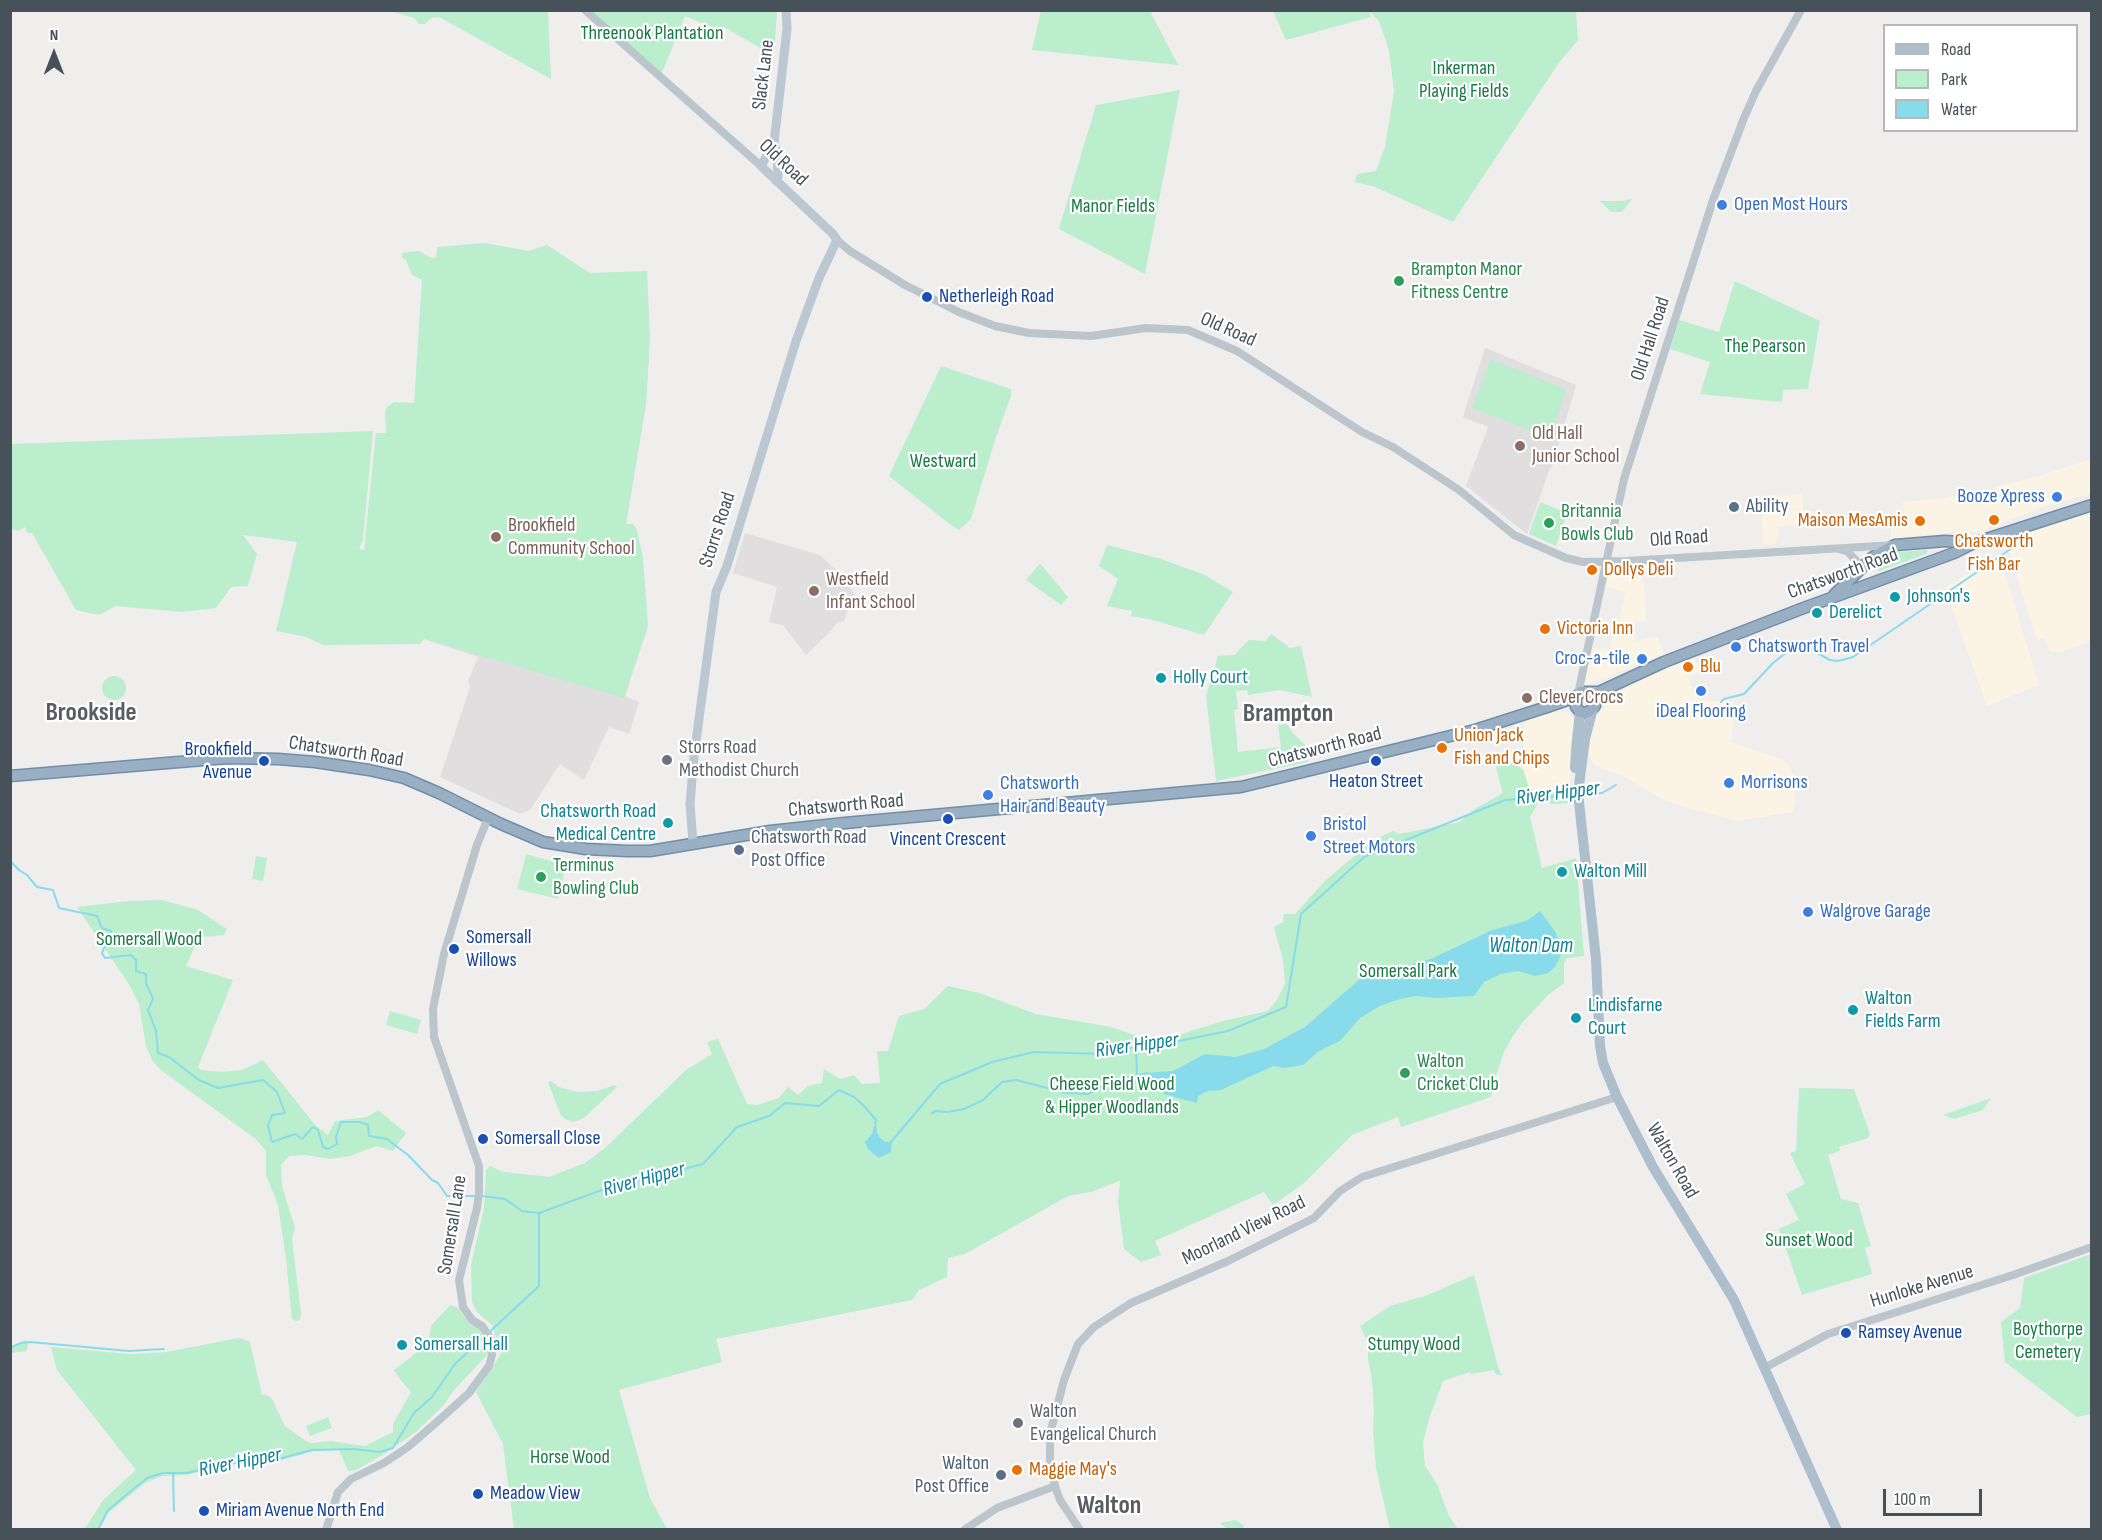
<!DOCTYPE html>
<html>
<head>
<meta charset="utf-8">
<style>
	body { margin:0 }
	#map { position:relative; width:2102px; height:1540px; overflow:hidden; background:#f0eded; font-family:"Sofia Sans Condensed",sans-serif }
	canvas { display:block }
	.frame { position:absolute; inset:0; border:12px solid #46515a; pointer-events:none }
	.legend { position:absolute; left:1883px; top:24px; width:195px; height:108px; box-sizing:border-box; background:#fff; border:2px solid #b5b9bd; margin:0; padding:8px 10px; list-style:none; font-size:18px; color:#46515a }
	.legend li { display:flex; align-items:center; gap:12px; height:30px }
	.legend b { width:30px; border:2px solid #b5b9bd }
	.north { position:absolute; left:24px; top:24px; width:60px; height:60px; -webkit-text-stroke:4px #fff; paint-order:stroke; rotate:0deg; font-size:16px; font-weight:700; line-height:24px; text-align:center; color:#46515a }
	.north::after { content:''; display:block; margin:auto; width:21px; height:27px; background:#46515a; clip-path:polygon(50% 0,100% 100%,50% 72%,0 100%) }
	.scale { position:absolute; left:1883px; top:1489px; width:99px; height:27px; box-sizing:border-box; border:3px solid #46515a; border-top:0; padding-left:8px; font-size:18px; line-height:21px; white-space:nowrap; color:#46515a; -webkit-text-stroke:4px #fff; paint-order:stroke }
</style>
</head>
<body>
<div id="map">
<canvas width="2102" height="1540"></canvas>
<div class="frame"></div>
<ul class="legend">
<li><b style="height:8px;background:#adbecc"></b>Road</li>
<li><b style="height:16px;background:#bec"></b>Park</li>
<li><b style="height:16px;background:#88dbea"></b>Water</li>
</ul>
<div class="north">N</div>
<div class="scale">100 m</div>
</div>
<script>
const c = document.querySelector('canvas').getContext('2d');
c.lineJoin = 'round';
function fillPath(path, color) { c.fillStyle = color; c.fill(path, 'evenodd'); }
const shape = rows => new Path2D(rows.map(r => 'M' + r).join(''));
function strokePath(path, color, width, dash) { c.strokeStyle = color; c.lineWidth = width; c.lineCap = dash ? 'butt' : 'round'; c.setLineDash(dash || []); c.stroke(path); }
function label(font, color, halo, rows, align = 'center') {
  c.font = font + ' "Sofia Sans Condensed",sans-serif'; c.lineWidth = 4.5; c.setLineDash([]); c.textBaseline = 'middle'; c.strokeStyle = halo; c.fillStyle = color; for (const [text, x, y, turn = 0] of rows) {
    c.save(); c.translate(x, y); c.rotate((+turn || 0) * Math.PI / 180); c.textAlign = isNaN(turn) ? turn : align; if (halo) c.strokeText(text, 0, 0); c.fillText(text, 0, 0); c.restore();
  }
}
fillPath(shape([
	[2091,459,2091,494,2051,504,1978,532,1959,531,1915,538,1891,538,1891,515,1904,515,1903,502,1945,498,1969,493,1995,493,1994,487,2042,475],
	[1802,494,1805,525,1779,526,1776,544,1763,545,1761,496],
	[2091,512,2091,641,2061,652,2052,652,2049,650,2044,638,2037,640,2006,542,2012,535],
	[1999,554,2039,685,1987,706,1945,588],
	[1642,567,1647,622,1635,621,1635,642,1647,638,1658,637,1664,655,1585,685,1582,678,1592,648,1610,650,1614,621,1619,621,1625,592,1604,586,1606,577,1617,568],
	[1695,658,1701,671,1688,677,1698,700,1734,702,1731,742,1781,759,1788,765,1795,778,1791,781,1796,797,1793,812,1737,821,1684,807,1660,798,1625,777,1594,765,1589,755,1590,742,1596,716,1605,705,1629,684,1656,672],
	[1556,709,1570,714,1574,720,1571,739,1570,791,1539,793,1529,788,1523,769,1524,721]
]), '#fbf4e5');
fillPath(shape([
	[650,336,646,404,626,524,637,626,648,626,625,696,639,702,629,734,609,727,584,780,560,764,530,810,520,814,440,777,470,687,468,681,478,657,424,639,410,435],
	[1485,348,1576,385,1553,464,1549,471,1527,534,1466,486,1488,427,1463,417],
	[745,533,820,555,837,571,854,594,844,621,837,623,828,634,806,655,783,625,769,622,777,587,733,573]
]), '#e1dedf');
fillPath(shape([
	[390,11,548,11,551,79,439,17,431,18,425,24,419,24,414,18],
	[591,11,777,11,774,56,724,27,712,27,685,16,662,73],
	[1041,11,1150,11,1178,65,1032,50],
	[1273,11,1576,11,1578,40,1558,64,1453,222,1375,187,1355,182,1357,174,1376,171,1385,147,1394,91,1389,50,1379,21,1370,12,1371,17,1286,40],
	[1180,90,1145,274,1059,229,1096,105],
	[1632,199,1622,212,1611,212,1600,201,1622,201],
	[485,243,529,251,547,245,590,273,647,271,650,336,646,404,626,524,633,524,637,530,643,558,648,626,624,698,424,639,420,644,323,645,306,637,276,631,297,542,243,535,257,554,248,586,231,587,216,608,182,612,116,606,99,615,76,610,32,533,27,533,25,527,18,531,11,529,11,444,373,431,363,540,359,549,364,550,376,433,386,433,385,412,387,407,394,402,414,403,422,280,412,275,406,260,402,258,402,253,419,251,432,258,436,257,437,247],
	[1735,281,1820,321,1808,389,1783,390,1782,402,1700,394,1710,362,1670,349,1679,320,1719,332],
	[1490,359,1566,389,1551,438,1472,408],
	[941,366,1011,389,1011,396,996,437,971,519,959,530,952,526,889,476],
	[1540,502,1567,513,1556,546,1529,534],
	[1107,545,1161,559,1205,575,1233,592,1204,635,1149,619,1131,616,1132,611,1107,606,1118,579,1099,566],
	[1928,550,1926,554,1879,571,1874,569,1875,564,1897,552],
	[1040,563,1068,597,1061,605,1026,580],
	[1271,634,1290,648,1301,646,1312,697,1280,690,1248,695,1247,690,1236,691,1238,709,1234,710,1238,752,1281,747,1278,725,1287,724,1293,733,1305,745,1308,762,1216,781,1206,696,1218,656,1234,655,1249,640,1266,641],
	'102 688a12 12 0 1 1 24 0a12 12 0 1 1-24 0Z',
	[1501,758,1523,769,1529,788,1539,793,1570,791,1569,803,1553,804,1539,801,1530,817,1542,868,1576,858,1584,956,1567,958,1564,963,1564,983,1548,995,1523,1022,1513,1036,1504,1052,1494,1081,1491,1097,1401,1127,1398,1117,1352,1135,1304,1183,1273,1205,1264,1192,1155,1241,1161,1255,1141,1262,1124,1249,1118,1202,1120,1181,1091,1192,1068,1196,965,1254,948,1258,947,1277,919,1290,912,1300,716,1339,722,1362,619,1390,650,1498,667,1529,514,1529,503,1444,476,1392,501,1354,492,1325,477,1312,472,1302,471,1265,484,1208,486,1170,490,1166,504,1172,549,1177,585,1163,605,1148,686,1070,712,1054,707,1042,718,1039,747,1104,757,1105,779,1098,788,1087,798,1095,808,1086,822,1083,824,1069,840,1079,854,1075,862,1084,880,1083,877,1051,888,1051,899,1016,924,1009,948,986,979,993,1036,1014,1111,1027,1146,1039,1169,1038,1223,1021,1268,1011,1277,1000,1285,984,1283,960,1274,927,1283,922,1284,914,1295,914,1324,882,1372,841,1393,831,1399,834,1460,822,1473,810,1503,793,1494,759],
	[526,854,566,865,558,899,517,889],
	[256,856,267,858,263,881,252,879],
	[162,900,198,910,227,929,224,935,203,937,194,948,186,966,233,980,198,1067,201,1070,222,1072,242,1070,263,1060,316,1126,328,1135,335,1121,367,1117,378,1110,406,1133,393,1151,376,1146,350,1156,330,1159,306,1155,289,1156,281,1165,282,1186,295,1228,292,1238,301,1314,300,1320,296,1321,292,1319,286,1259,278,1205,266,1175,266,1151,256,1139,162,1071,153,1062,146,1046,139,1004,130,986,77,907,129,901],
	[390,1011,421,1020,417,1034,386,1025],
	[551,1081,559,1087,577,1092,597,1091,615,1085,617,1087,584,1118,574,1122,567,1120,561,1116,548,1082],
	[1799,1088,1854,1089,1870,1134,1868,1138,1839,1147,1840,1151,1828,1155,1841,1199,1858,1203,1871,1246,1865,1248,1872,1274,1802,1295,1779,1229,1799,1220,1786,1194,1805,1184,1790,1153,1796,1151],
	[1991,1098,1983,1110,1977,1112,1954,1119,1943,1115],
	[2091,1254,2091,1414,2077,1417,2005,1362,2001,1322,2020,1308,2024,1278],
	[1474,1275,1498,1367,1502,1375,1497,1375,1493,1370,1471,1374,1470,1372,1443,1381,1429,1419,1423,1442,1425,1466,1437,1484,1449,1516,1458,1529,1390,1529,1376,1468,1373,1429,1374,1410,1372,1381,1368,1359,1368,1343,1360,1326,1390,1306,1425,1296],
	[450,1305,457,1307,469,1323,481,1329,486,1341,488,1354,454,1390,443,1406,416,1432,381,1456,356,1470,348,1471,339,1450,314,1451,282,1460,261,1462,262,1457,238,1460,236,1464,185,1475,162,1476,145,1483,107,1514,97,1529,84,1530,104,1499,136,1470,57,1370,51,1347,130,1354,166,1352,239,1338,250,1342,262,1395,267,1395,272,1399,285,1426,306,1441,312,1443,331,1441,365,1446,393,1432,393,1424,411,1392,400,1379,394,1370,421,1349,429,1340,431,1326],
	[26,1340,28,1344,27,1351,11,1353,11,1346],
	[328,1417,332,1428,310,1436,306,1426],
	[1236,1520,1243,1525,1244,1529,1227,1529,1220,1523]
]), '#bec');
fillPath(shape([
	[1540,911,1556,933,1562,953,1555,967,1548,973,1535,976,1518,971,1501,974,1484,982,1474,996,1436,998,1415,996,1397,1000,1380,1006,1360,1018,1340,1041,1319,1051,1303,1065,1285,1068,1273,1066,1221,1090,1208,1091,1198,1096,1197,1103,1164,1094,1152,1082,1147,1073,1173,1071,1205,1054,1236,1057,1264,1049,1305,1027,1361,978,1431,959,1490,931,1528,920],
	[876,1120,877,1133,880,1138,885,1142,892,1141,891,1152,879,1158,868,1149,865,1142,872,1134]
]), '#88dbea');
strokePath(shape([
	[1721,702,1724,699,1744,694,1773,663,1791,649,1801,647,1810,649,1830,660,1838,661,1853,657,2028,537],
	[1582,795,1602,793,1616,785],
	[10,861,19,870,27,875,37,887,53,890,59,908,97,916,102,928,111,931,102,953,105,958,131,955,136,960,136,971,146,974,146,983,153,999,148,1010,156,1031,158,1053,169,1057,199,1080,218,1088,263,1080,277,1092,285,1113,272,1115,268,1126,272,1142,295,1134,302,1139,313,1127,318,1130,323,1147,328,1149,337,1144,336,1137,341,1122,360,1122,368,1125,369,1136,387,1139,408,1155,432,1180,438,1183,447,1196,476,1196],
	[1136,1047,1137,1074],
	[932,1113,936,1111,947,1112,964,1109,983,1100,1002,1082,1016,1080,1067,1093,1088,1094,1110,1082,1147,1073],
	[891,1142,940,1084,992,1062,1034,1052,1105,1054,1136,1047,1164,1044,1228,1031,1286,1007,1301,914,1364,857,1505,800,1573,795],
	[482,1196,505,1199,522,1211,538,1213],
	[10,1348,21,1343,30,1342,129,1351,164,1349],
	[173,1473,174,1511],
	[98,1530,108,1510,147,1478,163,1473,187,1473,225,1464,282,1458,312,1450,353,1449,380,1452,393,1448,414,1413,432,1397,455,1364,539,1286,539,1213,610,1187,703,1164,737,1127,769,1116,785,1103,819,1106,839,1090,854,1097,864,1106,876,1120,875,1123]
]), '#88dbea', 2);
const trunk = shape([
	[1834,595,1873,557,1895,545,1945,541,1974,543],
	[1576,697,1576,707,1580,712,1586,713,1591,710,1595,706,1595,698,1590,693],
	[10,776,228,758,278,759,315,762,369,770,404,778,439,793,501,824,543,842,586,849,627,851,650,851,770,831,845,823,1241,787,1475,730,1547,707,1576,697,1581,692,1599,692,1664,662,1801,609,1954,553,1974,543,2092,505]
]);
strokePath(trunk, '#708ea8', 13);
strokePath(shape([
	[585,10,761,166],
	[837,240,850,251,905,285,961,313,995,326,1029,333,1091,336,1146,328,1188,330,1237,351,1362,432,1393,447,1459,490,1514,535,1566,558,1583,562,1626,561,1895,545],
	[1839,549,1847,551,1862,567],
	[1578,694,1624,479,1713,200,1744,118,1756,91,1801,10],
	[1766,1367,1828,1334,2013,1275,2092,1247],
	[326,1530,338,1492,351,1479,384,1463,408,1447,438,1421,469,1393,489,1366,492,1355,491,1339,482,1326,472,1320,463,1307,459,1280,477,1208,479,1193,479,1166,434,1037,433,1009,444,954,477,845,488,818],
	[964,1530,997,1508,1055,1486],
	[1080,1530,1060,1500,1055,1486,1050,1460,1050,1434,1064,1380,1078,1344,1094,1327,1131,1303,1228,1261,1314,1218,1340,1191,1362,1177,1617,1097]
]), '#bbc5cc', 8);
strokePath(shape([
	[776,181,778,176,777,153,774,143,787,29,786,10],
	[693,843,690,804,694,756,716,592,727,566,796,341,819,278,837,240,833,234,761,166,774,143]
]), '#bbc7d1', 9);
strokePath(shape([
	[1593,708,1585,739,1578,793,1596,959,1600,1046,1603,1063,1617,1097,1653,1167,1734,1300,1837,1530],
	[1575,768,1576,750,1580,712]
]), '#adbecc', 10);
strokePath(trunk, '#99b0c4', 10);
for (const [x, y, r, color] of [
	[1722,205,6,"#3f7fe0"],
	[1399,281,6,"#2e9e5b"],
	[927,297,6,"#1a4fb4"],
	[1520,446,6,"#8d6e63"],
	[2057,497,6,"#3f7fe0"],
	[1734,507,6,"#5c6f8a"],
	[1994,520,6,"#e8710a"],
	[1920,521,6,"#e8710a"],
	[1549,523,6,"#2e9e5b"],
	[496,537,6,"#8d6e63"],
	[1592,570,6,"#e8710a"],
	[814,591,6,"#8d6e63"],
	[1895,597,6,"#0f9aa8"],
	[1817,613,6,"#0f9aa8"],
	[1545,629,6,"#e8710a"],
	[1736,647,6,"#3f7fe0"],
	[1642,659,6,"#3f7fe0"],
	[1688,667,6,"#e8710a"],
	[1161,678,6,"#0f9aa8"],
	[1701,691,6,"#3f7fe0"],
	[1527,698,6,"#8d6e63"],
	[1442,748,6,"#e8710a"],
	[667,760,6,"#6b7280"],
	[264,761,6,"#1a4fb4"],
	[1376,761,6,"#1a4fb4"],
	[1729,783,6,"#3f7fe0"],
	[988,795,6,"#3f7fe0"],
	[948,819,6,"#1a4fb4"],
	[668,823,6,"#0f9aa8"],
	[1311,836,6,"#3f7fe0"],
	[739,850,6,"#5c6f8a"],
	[1562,872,6,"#0f9aa8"],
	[541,877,6,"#2e9e5b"],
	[1808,912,6,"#3f7fe0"],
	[454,949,6,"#1a4fb4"],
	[1853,1010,6,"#0f9aa8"],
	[1576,1018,6,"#0f9aa8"],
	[1405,1073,6,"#2e9e5b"],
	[483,1139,6,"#1a4fb4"],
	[1846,1333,6,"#1a4fb4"],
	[402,1345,6,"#0f9aa8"],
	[1018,1423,6,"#6b7280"],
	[1017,1470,6,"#e8710a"],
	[1001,1475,6,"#5c6f8a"],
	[478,1494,6,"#1a4fb4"],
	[204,1511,6,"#1a4fb4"]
]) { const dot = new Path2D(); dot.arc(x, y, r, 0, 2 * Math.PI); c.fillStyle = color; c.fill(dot); strokePath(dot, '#fff', 2); }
label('20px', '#187a44', '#fff', [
	["Threenook Plantation",652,34],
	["Inkerman",1464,69],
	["Playing Fields",1464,92],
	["Manor Fields",1113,207],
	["The Pearson",1765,347],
	["Westward",943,462],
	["Somersall Wood",149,940],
	["Somersall Park",1408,972],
	["Cheese Field Wood",1112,1085],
	["& Hipper Woodlands",1112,1108],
	["Sunset Wood",1809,1241],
	["Boythorpe",2048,1330],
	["Cemetery",2048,1353],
	["Stumpy Wood",1414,1345],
	["Horse Wood",570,1458]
]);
label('20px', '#46515a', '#fff', [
	["Slack Lane",764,75,-83],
	["Old Road",783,163,43],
	["Old Road",1228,330,24],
	["Old Hall Road",1651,339,-72],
	["Storrs Road",718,530,-72],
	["Old Road",1679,539,-4],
	["Chatsworth Road",1843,574,-20],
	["Chatsworth Road",1325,748,-14],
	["Chatsworth Road",346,752,9],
	["Chatsworth Road",846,806,-5],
	["Walton Road",1672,1161,60],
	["Somersall Lane",453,1225,-81],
	["Moorland View Road",1244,1231,-26],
	["Hunloke Avenue",1922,1287,-17]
]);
label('20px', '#366cbe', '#fff', [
	["Open Most Hours",1734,205],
	["Booze Xpress",2045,497,"right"],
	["Chatsworth Travel",1748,647],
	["Croc-a-tile",1630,659,"right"],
	["iDeal Flooring",1701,712,"center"],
	["Morrisons",1741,783],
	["Chatsworth",1000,784],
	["Hair and Beauty",1000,807],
	["Bristol",1323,825],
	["Street Motors",1323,848],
	["Walgrove Garage",1820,912]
], 'left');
label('20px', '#27864d', '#fff', [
	["Brampton Manor",1411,270],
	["Fitness Centre",1411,293],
	["Britannia",1561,512],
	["Bowls Club",1561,535],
	["Terminus",553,866],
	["Bowling Club",553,889],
	["Walton",1417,1062],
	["Cricket Club",1417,1085]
], 'left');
label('20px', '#164399', '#fff', [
	["Netherleigh Road",939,297],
	["Brookfield",252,750,"right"],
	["Avenue",252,773,"right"],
	["Heaton Street",1376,782,"center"],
	["Vincent Crescent",948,840,"center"],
	["Somersall",466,938],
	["Willows",466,961],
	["Somersall Close",495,1139],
	["Ramsey Avenue",1858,1333],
	["Meadow View",490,1494],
	["Miriam Avenue North End",216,1511]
], 'left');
label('20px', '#785e54', '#fff', [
	["Old Hall",1532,434],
	["Junior School",1532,457],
	["Brookfield",508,526],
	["Community School",508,549],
	["Westfield",826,580],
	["Infant School",826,603],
	["Clever Crocs",1539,698]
], 'left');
label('20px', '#4e5e75', '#fff', [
	["Ability",1746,507],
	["Chatsworth Road",751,838],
	["Post Office",751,861],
	["Walton",989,1464,"right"],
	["Post Office",989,1487,"right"]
], 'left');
label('20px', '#c56008', '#fff', [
	["Maison MesAmis",1908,521,"right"],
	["Chatsworth",1994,542,"center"],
	["Fish Bar",1994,565,"center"],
	["Dollys Deli",1604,570],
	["Victoria Inn",1557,629],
	["Blu",1700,667],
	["Union Jack",1454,736],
	["Fish and Chips",1454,759],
	["Maggie May's",1029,1470]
], 'left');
label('20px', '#0d838f', '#fff', [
	["Johnson's",1907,597],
	["Derelict",1829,613],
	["Holly Court",1173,678],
	["Chatsworth Road",656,812,"right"],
	["Medical Centre",656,835,"right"],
	["Walton Mill",1574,872],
	["Walton",1865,999],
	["Fields Farm",1865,1022],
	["Lindisfarne",1588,1006],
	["Court",1588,1029],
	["Somersall Hall",414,1345]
], 'left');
label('20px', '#5b616d', '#fff', [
	["Storrs Road",679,748],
	["Methodist Church",679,771],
	["Walton",1030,1412],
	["Evangelical Church",1030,1435]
], 'left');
label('italic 21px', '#0e8196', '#fff', [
	["River Hipper",1558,794,-7],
	["Walton Dam",1531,947],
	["River Hipper",1137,1046,-8],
	["River Hipper",644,1180,-15],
	["River Hipper",240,1463,-11]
]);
label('bold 26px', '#5a5e62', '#fff', [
	["Brookside",91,713],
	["Brampton",1288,714],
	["Walton",1109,1506]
]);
</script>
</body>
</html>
